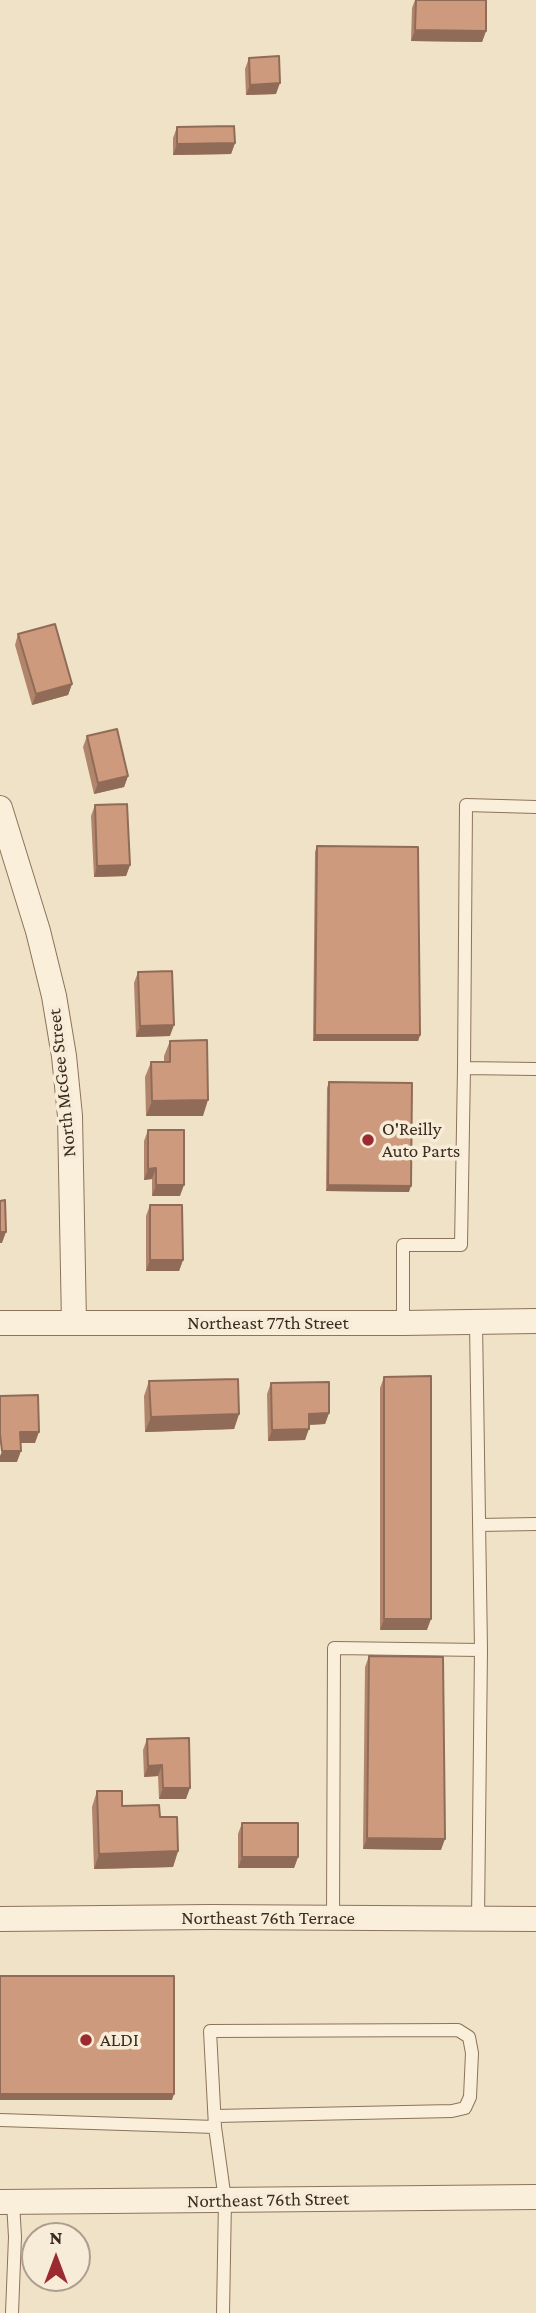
<!DOCTYPE html>
<html>
<head>
<meta charset="utf-8">
<style>
	body { margin:0 }
	#map { position:relative; width:536px; height:2313px; overflow:hidden; background:#f0e2c7; font-family:"Crimson Pro",serif }
	canvas { display:block }
	.north { position:absolute; left:21px; top:2222px; width:70px; height:70px; box-sizing:border-box; background:#f7ecd7; border:2px solid #ac9f8e; border-radius:50%; rotate:0deg; font-size:19px; font-weight:700; line-height:28px; text-align:center; color:#3c2c20 }
	.north::after { content:''; display:block; margin:auto; width:24px; height:32px; background:#9c2a31; clip-path:polygon(50% 0,100% 100%,50% 72%,0 100%) }
</style>
</head>
<body>
<div id="map">
<canvas width="536" height="2313"></canvas>
<div class="north">N</div>
</div>
<script>
const c = document.querySelector('canvas').getContext('2d');
c.lineJoin = 'round';
const shape = rows => new Path2D(rows.map(r => 'M' + r).join(''));
function strokePath(path, color, width, dash) { c.strokeStyle = color; c.lineWidth = width; c.lineCap = dash ? 'butt' : 'round'; c.setLineDash(dash || []); c.stroke(path); }
function fillPath(path, color) { c.fillStyle = color; c.fill(path, 'evenodd'); }
function label(font, color, halo, rows, align = 'center') {
  c.font = font + ' "Crimson Pro",serif'; c.lineWidth = 7; c.setLineDash([]); c.textBaseline = 'middle'; c.strokeStyle = halo; c.fillStyle = color; for (const [text, x, y, turn = 0] of rows) {
    c.save(); c.translate(x, y); c.rotate((+turn || 0) * Math.PI / 180); c.textAlign = isNaN(turn) ? turn : align; if (halo) c.strokeText(text, 0, 0); c.fillText(text, 0, 0); c.restore();
  }
}
const service = shape([
	[464,1068,466,805,536,807],
	[403,1323,403,1245,461,1245,464,1068,536,1069],
	[479,1525,536,1524],
	[333,1918,334,1648,481,1650,476,1323],
	[478,1920,481,1650],
	[215,2116,452,2111,465,2108,470,2097,472,2053,469,2037,458,2030,210,2031,215,2127],
	[0,2120,215,2127,225,2200,223,2313],
	[12,2313,15,2237,13,2202]
]);
const minor = shape([
	[0,808,38,931,54,996,64,1056,70,1116,74,1323],
	[0,1323,403,1323,536,1321],
	[0,1919,211,1917,536,1919],
	[0,2202,536,2197]
]);
strokePath(service, '#8c735c', 14);
strokePath(minor, '#8c735c', 26);
strokePath(service, '#faefdb', 12);
strokePath(minor, '#faefdb', 24);
fillPath(shape([
	[415,0,486,0,486,31,482,42,411,41,412,8],
	[249,58,276,94,246,95,245,69],
	[177,127,235,143,231,154,173,155,173,138],
	[18,634,72,684,68,695,32,705,15,645],
	[87,736,128,776,124,787,94,794,83,747],
	[95,805,130,865,126,876,94,877,91,816],
	[317,846,420,1035,418,1041,313,1041,315,852],
	[138,972,170,1036,136,1037,134,983],
	[170,1041,203,1116,146,1116,145,1077,151,1062,164,1062,164,1056],
	[329,1082,409,1192,326,1191,327,1088],
	[148,1130,180,1196,152,1196,152,1179,144,1180,144,1141],
	[150,1205,183,1260,179,1271,146,1271,146,1216],
	[384,1377,427,1630,380,1630,380,1388],
	[149,1381,239,1414,234,1429,145,1432,144,1396],
	[271,1383,329,1413,325,1424,309,1425,305,1440,268,1441,267,1394],
	[369,1656,441,1850,363,1849,365,1667],
	[147,1739,186,1799,159,1799,158,1776,144,1777,143,1750],
	[97,1791,122,1806,160,1817,178,1851,173,1867,94,1869,92,1807],
	[242,1823,298,1857,294,1868,238,1868,238,1834]
]), '#b1846c');
fillPath(shape([
	[415,30,486,31,482,42,411,41],
	[280,83,276,94,246,95,250,85],
	[235,143,231,154,173,155,177,144],
	[72,684,68,695,32,705,36,694],
	[128,776,124,787,94,794,98,783],
	[130,865,126,876,94,877,97,866],
	[174,1025,170,1036,136,1037,140,1026],
	[315,1035,420,1035,418,1041,313,1041],
	[208,1100,203,1116,146,1116,152,1101],
	[156,1168,152,1179,144,1180,148,1169],
	[156,1185,184,1185,180,1196,152,1196],
	[328,1185,411,1186,409,1192,326,1191],
	[0,1232,6,1232,2,1243,0,1243],
	[150,1260,183,1260,179,1271,146,1271],
	[329,1413,325,1424,305,1425,309,1414],
	[239,1414,234,1429,145,1432,151,1417],
	[309,1429,305,1440,268,1441,272,1430],
	[20,1432,39,1432,35,1443,16,1443],
	[2,1451,21,1451,17,1462,0,1462,0,1456],
	[384,1619,431,1619,427,1630,380,1630],
	[162,1765,158,1776,144,1777,148,1766],
	[163,1788,190,1788,186,1799,159,1799],
	[367,1838,445,1839,441,1850,363,1849],
	[178,1851,173,1867,94,1869,99,1854],
	[242,1857,298,1857,294,1868,238,1868],
	[0,2094,174,2094,172,2100,0,2100]
]), '#906c58');
const building = shape([
	[416,0,486,0,486,31,415,30,416,0],
	[279,56,280,83,250,85,249,58,279,56],
	[234,126,235,143,177,144,177,127,234,126],
	[55,624,72,684,36,694,18,634,55,624],
	[117,729,128,776,98,783,87,736,117,729],
	[127,804,130,865,97,866,95,805,127,804],
	[317,846,418,847,420,1035,315,1035,317,846],
	[172,971,174,1025,140,1026,138,972,172,971],
	[207,1040,208,1100,152,1101,151,1062,170,1062,170,1041,207,1040],
	[329,1082,412,1083,411,1186,328,1185,329,1082],
	[148,1130,184,1130,184,1185,156,1185,156,1168,148,1169,148,1130],
	[5,1200,6,1232,0,1232,0,1201,5,1200],
	[150,1205,182,1205,183,1260,150,1260,150,1205],
	[431,1376,431,1619,384,1619,384,1377,431,1376],
	[238,1379,239,1414,151,1417,149,1381,238,1379],
	[329,1382,329,1413,309,1414,309,1429,272,1430,271,1383,329,1382],
	[38,1395,39,1432,20,1432,21,1451,2,1451,0,1434,0,1396,38,1395],
	[369,1656,443,1657,445,1839,367,1838,369,1656],
	[189,1738,190,1788,163,1788,162,1765,148,1766,147,1739,189,1738],
	[97,1791,122,1791,122,1806,159,1805,160,1817,177,1817,178,1851,99,1854,97,1791],
	[242,1823,298,1823,298,1857,242,1857,242,1823],
	[0,1976,174,1976,174,2094,0,2094,0,1976]
]);
fillPath(building, '#ce9a7d');
strokePath(building, '#906c58', 2);
for (const [x, y, r, color] of [
	[368,1140,7,"#9c2a31"],
	[86,2040,7,"#9c2a31"]
]) { const dot = new Path2D(); dot.arc(x, y, r, 0, 2 * Math.PI); c.fillStyle = color; c.fill(dot); strokePath(dot, '#f7ecd7', 2.5); }
label('19px', '#3c2c20', '#f7ecd7', [
	["North McGee Street",62,1083,-96],
	["Northeast 77th Street",268,1323],
	["Northeast 76th Terrace",268,1918],
	["Northeast 76th Street",268,2200,-1]
]);
label('19px', '#3c2c20', '#f7ecd7', [
	["O'Reilly",382,1129],
	["Auto Parts",382,1151],
	["ALDI",100,2040]
], 'left');
</script>
</body>
</html>
